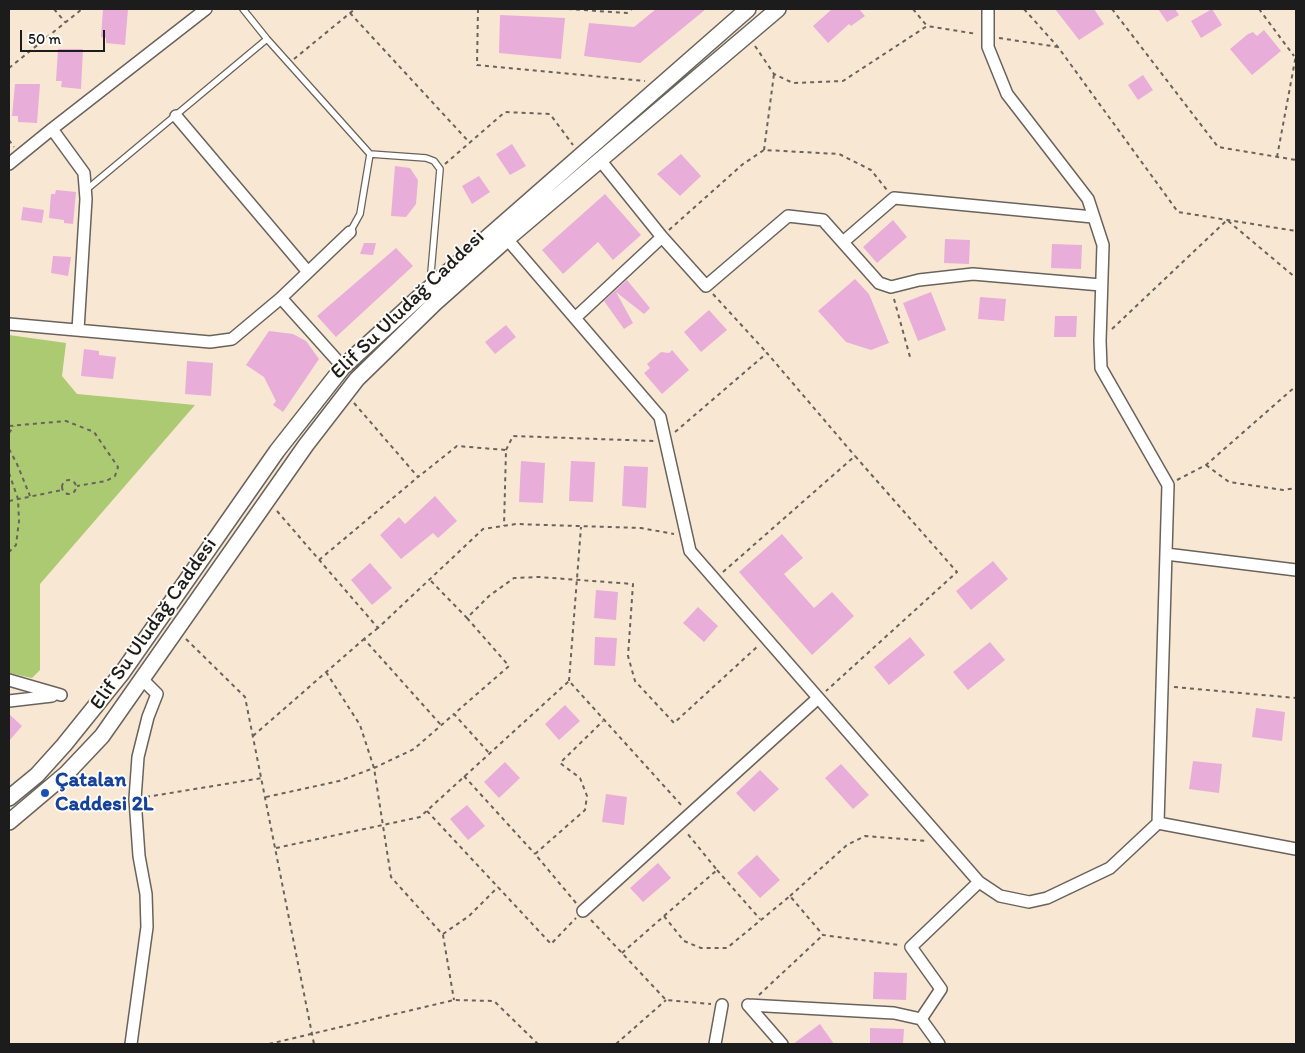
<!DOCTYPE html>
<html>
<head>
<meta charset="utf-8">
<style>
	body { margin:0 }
	#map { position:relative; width:1305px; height:1053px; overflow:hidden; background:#f8e7d3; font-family:Itim,sans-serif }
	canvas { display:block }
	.frame { position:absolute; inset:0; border:10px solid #1c1c1c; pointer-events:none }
	.scale { position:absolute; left:20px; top:30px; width:85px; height:22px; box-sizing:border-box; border:2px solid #1c1c1c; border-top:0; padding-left:6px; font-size:15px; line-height:18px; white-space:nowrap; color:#1c1c1c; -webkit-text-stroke:4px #fdfcf7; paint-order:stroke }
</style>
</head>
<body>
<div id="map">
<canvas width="1305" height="1053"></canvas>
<div class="frame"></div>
<div class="scale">50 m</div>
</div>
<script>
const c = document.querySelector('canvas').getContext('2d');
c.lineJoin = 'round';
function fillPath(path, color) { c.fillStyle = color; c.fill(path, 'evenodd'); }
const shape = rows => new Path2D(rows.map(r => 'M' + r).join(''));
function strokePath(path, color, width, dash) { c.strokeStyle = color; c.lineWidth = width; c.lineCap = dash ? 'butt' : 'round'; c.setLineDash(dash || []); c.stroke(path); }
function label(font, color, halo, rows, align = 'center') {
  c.font = font + ' Itim,sans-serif'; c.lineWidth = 4; c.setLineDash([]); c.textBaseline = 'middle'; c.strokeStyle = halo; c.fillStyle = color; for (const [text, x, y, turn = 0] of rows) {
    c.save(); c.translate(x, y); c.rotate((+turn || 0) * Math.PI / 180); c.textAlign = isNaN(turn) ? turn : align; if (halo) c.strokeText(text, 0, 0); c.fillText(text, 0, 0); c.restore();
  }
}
fillPath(shape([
	[9,335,66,343,62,376,77,394,195,405,40,584,40,670,32,678,9,673]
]), '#abca72');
fillPath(shape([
	[103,9,128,9,125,45,106,43,106,38,101,37],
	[656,9,706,9,640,63,584,56,589,23,634,27],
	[832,9,859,9,865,16,851,26,849,24,828,43,813,26],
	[1055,9,1094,9,1104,24,1079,40],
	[1158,9,1175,9,1179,15,1167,22],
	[1212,9,1222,25,1201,38,1191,21],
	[500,15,565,18,561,59,499,53],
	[1264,30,1281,51,1252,75,1230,49,1248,34,1253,32,1257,36],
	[58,49,83,49,81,89,61,87,62,81,56,81],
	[1143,75,1153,90,1138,100,1128,85],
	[15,84,40,84,37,123,18,122,18,116,12,116],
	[512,144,526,166,510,175,496,154],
	[681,154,701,176,680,196,657,174],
	[395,166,410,168,418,180,416,204,406,217,391,216],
	[479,176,490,192,472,204,462,186],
	[56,190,76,192,73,224,64,223,64,220,49,218,51,194,55,194],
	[605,194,641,235,613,260,598,242,563,274,542,250],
	[23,207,44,210,42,223,21,220],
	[893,220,907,237,877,263,863,247],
	[945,239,970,240,969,264,944,263],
	[364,243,376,243,373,255,360,254],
	[1052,244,1082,245,1081,269,1051,268],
	[396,248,413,266,336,337,317,316],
	[53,256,71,257,68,276,51,273],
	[855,279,869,294,889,343,871,350,846,342,818,311],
	[627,280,650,308,644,314,616,292,633,323,624,329,604,301],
	[931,292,946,330,918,341,903,303],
	[980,297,1006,299,1004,321,978,319],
	[709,310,727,330,701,352,684,332],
	[1055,316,1077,316,1076,337,1054,337],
	[506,325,516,337,495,354,485,342],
	[269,331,293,334,306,341,319,359,283,412,273,405,276,401,264,377,246,365],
	[84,349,99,351,99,355,116,357,113,379,81,376],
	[672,350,689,370,662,394,644,373,650,368,647,364,661,352,669,353],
	[187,361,213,363,211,396,185,394],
	[521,461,545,463,543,503,519,502],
	[571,461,595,462,593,502,569,501],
	[624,466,648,467,646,508,622,506],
	[435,496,457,521,438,538,433,533,401,559,380,535,399,517,405,524],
	[782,534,803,558,784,574,814,608,832,592,854,616,812,655,739,572],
	[993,561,1008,579,971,610,956,591],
	[370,563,392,588,372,605,351,580],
	[596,590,618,592,616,620,594,618],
	[698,607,718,626,704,642,683,623],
	[595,637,617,638,615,666,594,665],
	[910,637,925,655,889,685,874,667],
	[990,642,1005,660,968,690,953,672],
	[565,705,580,721,559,740,545,724],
	[1256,708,1285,712,1282,741,1252,737],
	[9,714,22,726,9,741],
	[1193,761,1222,764,1219,793,1189,789],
	[505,762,520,778,499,798,484,782],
	[841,764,869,795,853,809,825,778],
	[760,770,779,789,754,812,736,793],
	[606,794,627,797,624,825,602,822],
	[467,805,485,826,468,840,450,819],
	[757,855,780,880,760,898,737,873],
	[658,863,671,878,643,902,630,888],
	[874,972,907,973,906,1000,873,999],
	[820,1024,834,1044,793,1044],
	[870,1028,904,1029,903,1044,870,1044]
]), '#e9adda');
const service = shape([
	[243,9,267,39,370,154,426,158,434,161,440,169,430,284],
	[86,190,267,39],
	[350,232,360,214,370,154]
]);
const minor = shape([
	[176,116,308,272],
	[52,129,206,9],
	[600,160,662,237,706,286,788,216,823,220,879,283,891,287,919,280,973,274,1101,285],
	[9,164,52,129,84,173,86,199,78,330],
	[507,239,660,417,690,551,979,882,1000,896,1029,902,1047,898,1110,868,1158,823,1168,485,1101,368,1100,341,1103,245,1088,199,1007,94,988,47,988,9],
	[843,242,894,198,1093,217],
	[281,298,350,232],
	[575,318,662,237],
	[9,324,210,342,232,339,281,298,343,367],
	[1166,554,1296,570],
	[9,680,61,695],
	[9,701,52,696],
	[1158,823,1296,849],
	[583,911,817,699],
	[748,1005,894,1013,921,1019],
	[748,1005,782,1044],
	[131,1044,147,927,146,894,139,856,135,799,138,757,148,717,157,694,143,680],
	[715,1044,722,1005],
	[939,1044,921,1019,941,989,911,947,979,882]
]);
const secondary = shape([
	[9,798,37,775,64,745,122,673,277,451,343,367,415,301,748,9],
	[9,822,67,773,102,736,306,445,357,379,435,303,507,239,778,9]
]);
strokePath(service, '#69635c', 8);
strokePath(minor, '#69635c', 14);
strokePath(secondary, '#69635c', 18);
strokePath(shape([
	[54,9,65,22],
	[478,9,477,65,645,81],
	[568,9,627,13,632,9],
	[913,9,927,26],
	[1024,9,1058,47,1178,212,1296,231],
	[1112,9,1218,147,1296,160],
	[1259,9,1294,56],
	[350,13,470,143],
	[999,38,1058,47],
	[755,46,774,74,793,83,843,81,927,26,977,34],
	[294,59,355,9],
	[9,68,82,9],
	[9,140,14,147],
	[764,150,774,74],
	[1277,157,1296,55],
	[445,164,505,112,550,114,573,145],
	[669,230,743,164,764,150,839,154,871,170,887,190],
	[713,294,767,353],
	[894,299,910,357],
	[1112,329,1227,220,1296,278],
	[354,403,418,477,457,446,506,450,504,526],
	[9,426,66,421,94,432,118,467,115,476,106,481,77,486],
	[675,432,767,353,855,456],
	[9,433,14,426],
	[9,449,17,464,30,496],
	[506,450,513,436,654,441],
	[1206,465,1229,482,1283,490,1296,488],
	[9,473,18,499,19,521,16,545,9,552],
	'62 487a7 7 0 1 1 14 0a7 7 0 1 1-14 0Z',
	[1177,480,1206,465,1296,386],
	[9,501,62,490],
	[277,511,378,628,483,529,516,524,641,528,674,534],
	[319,560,418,477],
	[723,572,855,456,957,572,826,691],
	[431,581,467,618,489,596,514,578,539,577,633,584,628,656,635,681,674,723,758,646],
	[467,618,509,666,454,714,489,753],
	[378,628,364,639,441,725],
	[186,639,245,697,314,1044],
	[326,672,360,725,374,768,391,877,443,935,454,1000],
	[569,681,581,527],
	[1174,687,1296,698],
	[253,736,364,639],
	[464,776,535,854],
	[146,797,262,778],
	[266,797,339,781,374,768,414,749,454,714],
	[427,811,551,944,576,918],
	[276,848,420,817,569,681,683,807],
	[717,870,760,919],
	[790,896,847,845,865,836,928,841],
	[576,903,535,854,585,810,587,796,580,778,560,763,603,721],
	[664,916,717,870,687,833],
	[591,920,666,1000,711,1004],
	[443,934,469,916,498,887],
	[622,953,664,916,684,941,701,948,727,948,790,896,823,935,899,945],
	[759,995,823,935],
	[269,1044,454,1000,494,1001,538,1044],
	[616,1044,666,1000]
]), '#69635c', 2, [4, 4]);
strokePath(service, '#fff', 5.5);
strokePath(minor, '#fff', 11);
strokePath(secondary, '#fff', 15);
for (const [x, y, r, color] of [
	[45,793,5,"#1a4fb4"]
]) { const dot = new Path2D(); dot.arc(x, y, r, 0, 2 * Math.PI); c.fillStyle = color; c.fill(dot); strokePath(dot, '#fdfcf7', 2); }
label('21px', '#1c1c1c', '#fdfcf7', [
	["Elif Su Uludağ Caddesi",408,305,-44],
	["Elif Su Uludağ Caddesi",154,624,-55]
]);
label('bold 21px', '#164399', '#fdfcf7', [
	["Çatalan",55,781],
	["Caddesi 2L",55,805]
], 'left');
</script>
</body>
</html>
